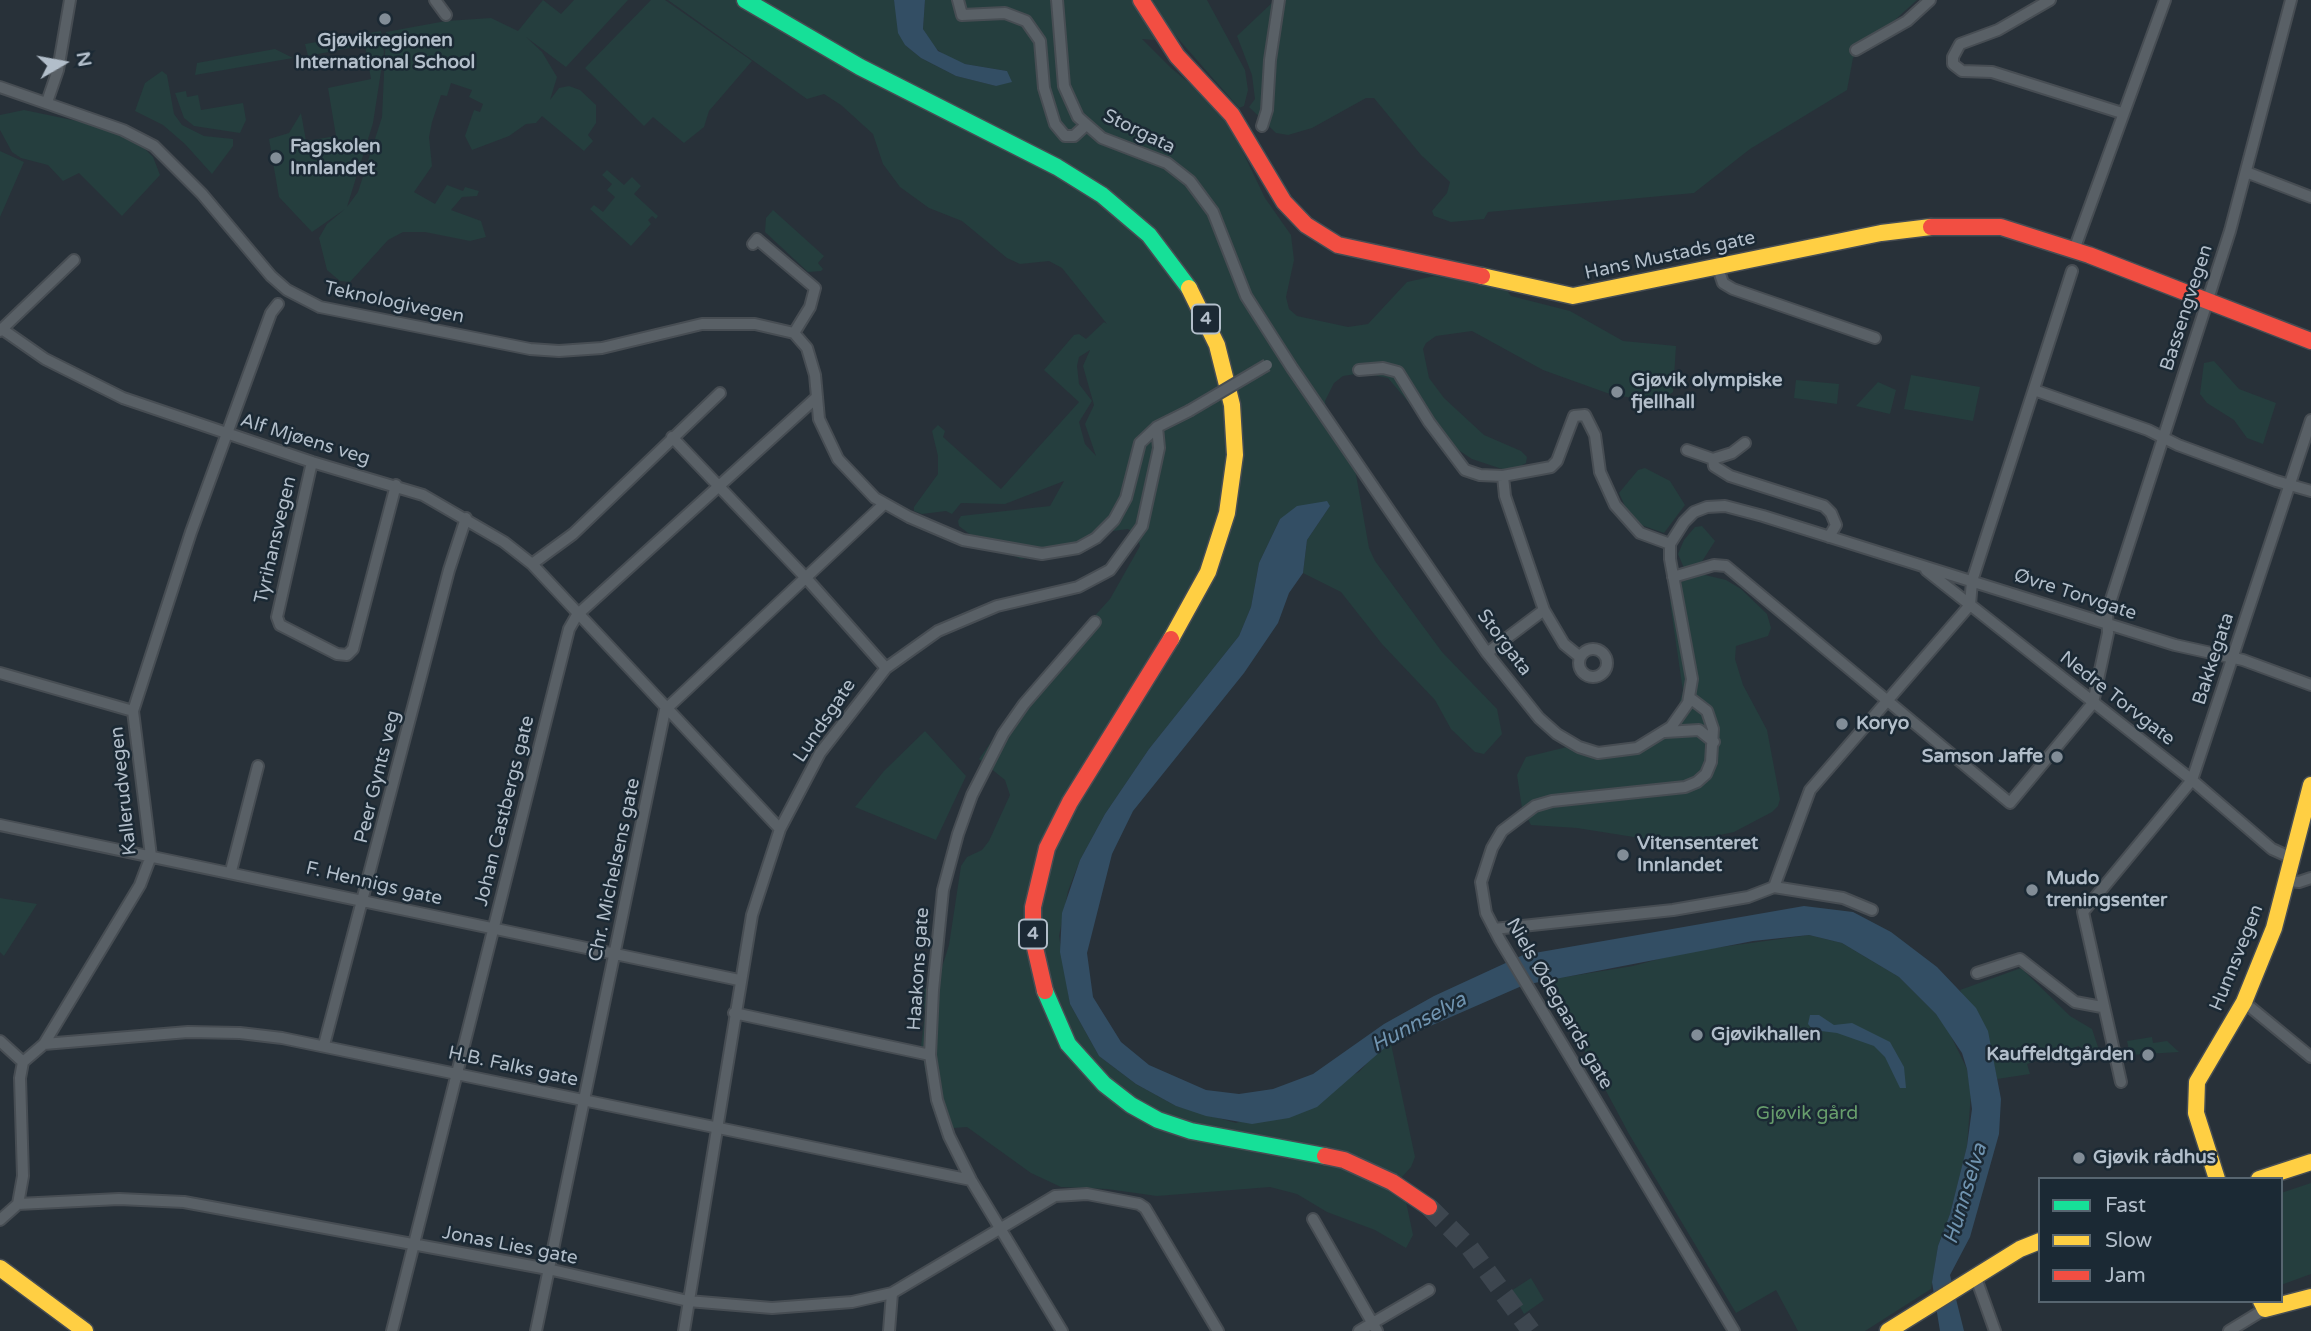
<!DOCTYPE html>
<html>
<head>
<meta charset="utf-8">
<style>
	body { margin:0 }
	#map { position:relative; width:2311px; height:1331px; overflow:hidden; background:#283139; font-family:"Varela Round",sans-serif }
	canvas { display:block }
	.legend { position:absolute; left:2038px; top:1177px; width:245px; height:126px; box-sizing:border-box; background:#1b2934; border:2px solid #576570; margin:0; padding:9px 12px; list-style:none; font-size:21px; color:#b2beca }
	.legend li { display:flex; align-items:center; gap:14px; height:35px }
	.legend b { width:35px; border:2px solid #576570 }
	.north { position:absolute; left:28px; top:28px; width:70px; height:70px; -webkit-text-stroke:5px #1b2934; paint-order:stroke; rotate:80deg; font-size:19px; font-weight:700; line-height:28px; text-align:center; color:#b2beca }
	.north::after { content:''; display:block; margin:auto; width:24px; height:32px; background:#b2beca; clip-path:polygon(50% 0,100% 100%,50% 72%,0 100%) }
</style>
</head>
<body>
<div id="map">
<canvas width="2311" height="1331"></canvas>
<ul class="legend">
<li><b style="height:9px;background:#16e098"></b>Fast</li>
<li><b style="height:9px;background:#ffcf43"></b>Slow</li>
<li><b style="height:9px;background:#f24e42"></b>Jam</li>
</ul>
<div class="north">N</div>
</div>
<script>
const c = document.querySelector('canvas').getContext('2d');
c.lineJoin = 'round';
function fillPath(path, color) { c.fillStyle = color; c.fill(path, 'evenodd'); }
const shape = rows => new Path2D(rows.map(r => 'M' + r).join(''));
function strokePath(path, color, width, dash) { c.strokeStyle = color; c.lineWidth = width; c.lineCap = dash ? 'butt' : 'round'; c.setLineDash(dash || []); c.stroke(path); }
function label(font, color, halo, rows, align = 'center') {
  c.font = font + ' "Varela Round",sans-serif'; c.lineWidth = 5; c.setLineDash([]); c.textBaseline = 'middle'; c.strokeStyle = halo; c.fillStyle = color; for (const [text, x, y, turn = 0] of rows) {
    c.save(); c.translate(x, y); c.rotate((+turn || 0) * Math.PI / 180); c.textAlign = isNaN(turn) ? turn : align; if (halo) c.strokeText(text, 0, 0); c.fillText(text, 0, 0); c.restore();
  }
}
fillPath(shape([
	[543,0,561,14,574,0,628,0,566,67,526,37,542,52,557,77,550,100,559,88,569,86,580,90,596,105,596,123,588,135,593,141,584,151,542,116,536,123,526,124,509,136,472,150,465,136,474,110,480,112,483,104,469,97,472,90,451,83,447,96,441,95,432,122,429,137,432,166,414,192,435,204,447,185,463,191,465,187,479,191,477,196,462,197,451,210,481,221,486,237,470,241,425,232,403,232,388,240,350,282,340,281,327,270,319,238,327,224,345,209,312,232,279,197,269,139,289,133,301,113,306,141,336,136,328,88,371,79,365,45,308,56,305,44,381,31,384,52,373,123,347,207,358,192,382,117,386,32,446,21,491,18,518,31],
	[651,0,665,0,752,61,709,111,704,127,684,143,653,117,644,126,585,68],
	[668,0,894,0,905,45,921,58,956,76,996,86,1007,71,965,64,948,58,933,46,923,29,925,0,1207,0,1245,70,1248,90,1244,106,1239,108,1174,34,1154,40,1142,39,1171,68,1223,111,1265,198,1291,235,1294,260,1286,297,1289,309,1297,316,1348,327,1368,324,1407,282,1434,276,1506,289,1511,296,1570,311,1623,341,1676,346,1673,392,1662,400,1647,401,1607,393,1543,370,1472,331,1436,336,1426,343,1423,349,1429,378,1444,398,1484,435,1521,451,1527,457,1526,463,1519,467,1505,470,1472,459,1437,436,1388,378,1362,373,1343,376,1334,383,1325,401,1328,421,1355,469,1369,548,1375,561,1442,652,1497,709,1502,734,1484,754,1475,752,1451,729,1435,700,1382,644,1341,592,1303,573,1307,540,1330,506,1280,519,1259,563,1251,607,1239,636,1149,749,1105,814,1080,860,1068,891,1059,936,1070,1004,1099,1056,1136,1084,1176,1106,1236,1123,1359,1072,1378,1051,1391,1044,1415,1157,1411,1167,1401,1178,1413,1235,1406,1248,1375,1230,1327,1212,1297,1194,1270,1187,1157,1196,1107,1189,1061,1187,1031,1173,967,1127,940,1129,932,1107,921,1047,925,1013,922,991,935,981,942,967,949,945,961,866,967,857,982,850,989,841,1010,795,1005,780,979,759,1031,686,1110,599,1140,546,1137,536,1128,529,1106,532,1060,552,1021,559,976,539,959,526,958,521,961,516,1050,506,1064,481,1005,504,961,503,952,514,946,511,922,514,914,511,914,507,938,474,938,456,932,431,938,425,945,431,943,437,1001,489,1079,402,1044,370,1074,335,1079,334,1086,339,1104,322,1107,324,1062,268,1049,261,1020,264,1007,258,962,221,929,208,900,187,883,164,873,134,841,105,824,94,807,99],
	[1090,350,1083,366,1094,405,1085,424,1096,456,1085,444,1079,422,1092,401,1079,384,1077,366,1079,357],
	[1275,0,1917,0,1853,58,1847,90,1750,149,1694,193,1488,212,1484,219,1451,222,1434,216,1432,211,1447,193,1450,182,1421,155,1374,98,1366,98,1312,128,1288,135,1276,133,1249,107,1255,99,1252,75,1237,36],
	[275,49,293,58,195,75,197,63],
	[162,71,167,75,174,114,182,125,204,136,233,139,233,146,212,174,185,144,163,125,135,111,145,83],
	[186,91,187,97,198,95,201,110,243,103,246,120,240,133,194,126,184,118,175,93],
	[24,110,101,126,133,137,153,157,160,175,122,216,79,173,63,181,48,165,21,158,12,152,0,130,0,115],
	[0,151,24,162,0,217],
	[607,170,624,185,632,177,641,186,634,194,658,216,656,219,652,216,648,220,651,224,631,246,590,209,594,205,603,212,615,197,607,190,612,184,602,175],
	[773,210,824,256,818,263,823,269,821,271,808,272,765,232,766,218],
	[2214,361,2239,389,2276,403,2263,444,2247,438,2234,420,2207,403,2200,394,2204,363],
	[1911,375,1980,387,1973,421,1904,409],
	[1796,380,1839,384,1837,404,1794,398],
	[1878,382,1896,390,1890,414,1856,406],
	[1645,468,1670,481,1685,505,1664,533,1641,525,1628,513,1619,493,1638,470],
	[1702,526,1715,541,1701,563,1684,568,1678,554,1684,540,1695,527],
	[1701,574,1726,580,1741,589,1767,614,1771,628,1768,636,1736,646,1735,659,1743,685,1767,730,1780,799,1778,806,1772,812,1734,832,1678,844,1577,828,1531,825,1522,808,1517,775,1526,757,1567,747,1604,750,1638,744,1666,725,1676,714,1683,691,1670,602,1679,583],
	[925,731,966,776,936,840,855,807,884,771],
	[0,898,37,904,4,956,0,952],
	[1809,935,1842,943,1899,977,1936,1014,1949,1032,1967,1069,1971,1093,1967,1146,1950,1214,1938,1246,1931,1289,1865,1331,1798,1331,1776,1290,1736,1313,1629,1134,1547,980,1633,966,1685,952],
	[2021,968,2070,1016,2092,1029,2099,1050,2083,1056,2079,1046,2027,1064,2030,1074,1997,1079,1992,1055,1960,990],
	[2152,1037,2153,1043,2167,1041,2179,1052,2130,1055,2127,1041],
	[2311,1183,2311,1274,2281,1285,2281,1193],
	[1531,1278,1544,1300,1524,1314,1511,1291]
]), '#253e3e');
fillPath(shape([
	[925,0,923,29,938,51,965,64,1007,71,1012,82,996,86,956,76,921,58,905,45,898,33,894,0],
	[1327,501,1330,506,1307,540,1303,573,1289,593,1278,623,1244,673,1133,811,1112,854,1087,953,1093,997,1121,1042,1149,1065,1206,1090,1239,1094,1273,1089,1313,1074,1384,1024,1434,996,1523,955,1804,906,1853,912,1891,932,1937,967,1976,1008,1988,1031,2001,1099,1999,1134,1970,1237,1950,1275,1964,1331,1940,1331,1932,1282,1938,1246,1950,1214,1967,1146,1972,1109,1967,1069,1962,1053,1936,1014,1899,977,1842,943,1809,935,1753,941,1524,985,1389,1044,1317,1107,1289,1118,1252,1124,1206,1116,1176,1106,1136,1084,1099,1056,1070,1004,1060,952,1062,913,1080,860,1105,814,1149,749,1239,636,1251,607,1259,563,1280,519,1297,506],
	[1810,1015,1819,1015,1834,1025,1852,1023,1890,1042,1904,1067,1906,1088,1900,1088,1885,1057,1874,1046,1837,1033,1813,1030,1808,1024]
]), '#334e64');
strokePath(shape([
	[1429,1207,1470,1248,1531,1331]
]), '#3d464f', 19, [19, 10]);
const street = shape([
	[435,0,446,15],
	[958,0,962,15,1005,13,1026,21,1040,41,1044,88,1055,124,1065,136,1074,136,1086,125],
	[1057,0,1064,86,1078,117,1102,138,1167,163,1190,181,1213,212,1246,296,1292,368,1487,653,1539,718,1557,734,1579,747,1598,753,1637,748,1671,727,1688,703,1692,679,1670,559,1670,544,1684,522,1694,512,1707,507,1725,506,1763,516,2175,645,2243,660,2311,685],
	[2050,0,1998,30,1960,44,1953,57,1953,64,1962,71,1992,72,2122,113],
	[1856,50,1907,21,1930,0],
	[0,87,123,130,154,146,202,194,271,276,287,290,320,307,530,349,559,351,602,348,702,324,755,324,794,333,807,348,815,375,819,419,838,459,875,498,909,517,963,540,1042,554,1078,548,1096,538,1114,520,1126,498,1140,443,1157,427],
	[47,102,58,70,70,0],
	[1262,126,1267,110,1270,60,1279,0],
	[2246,172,2311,197],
	[753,244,757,239,815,288,810,307,794,333],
	[2074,250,2165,0],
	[1718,268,1723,283,1733,289,1875,338],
	[2,329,45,359,123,398,312,462,423,495,504,542,532,564,780,829],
	[0,331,74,260],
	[1359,370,1383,368,1398,372,1429,422,1465,470,1480,475,1503,476,1551,467,1557,461,1574,416,1585,415,1595,435,1600,472,1615,505,1640,533,1670,544],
	[2034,390,2148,430,2178,445,2276,481,2311,491],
	[672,437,807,579,886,668],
	[1745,443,1732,453,1713,459,1714,466,1730,476,1824,506,1831,513,1836,525,1829,537],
	[1687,450,1713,459],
	[312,462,277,617,280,625,337,654,347,655,353,649,396,485],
	[532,564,573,534,720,393],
	[1926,570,2192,780,2272,849,2292,858],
	[1673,577,1714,565,1726,566,2010,803,2093,703,2108,633,2107,612,2230,231,2291,0],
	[1544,610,1564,644,1580,657],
	'1579 663a14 14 0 1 1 28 0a14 14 0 1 1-28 0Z',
	[1487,653,1544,610,1505,496,1503,476],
	[0,673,133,711],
	[1690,698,1707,711,1713,729,1711,762,1706,774,1697,782,1685,787,1552,801,1535,806,1502,831,1492,848,1481,882,1486,913,1500,940,1734,1331],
	[1665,732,1699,730,1714,742],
	[0,825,739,980],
	[231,871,258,766],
	[2288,881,2299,882,2311,878],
	[1774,887,1810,790,1970,605,1972,581,2072,271],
	[1494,929,1673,910,1748,897,1774,887,1843,898,1872,910],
	[1977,973,2020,959,2075,1002,2102,1007],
	[2244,1002,2311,1057],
	[734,1013,930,1055],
	[0,1041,23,1062],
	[44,1044,188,1032,240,1033,282,1038,971,1180],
	[324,1045,449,570,466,518],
	[2121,1082,2083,912,2192,780,2311,420],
	[18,1204,23,1176,20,1078,23,1062,44,1044,140,885,151,856,133,711,191,532,271,313,278,304],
	[1313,1219,1377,1331],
	[0,1220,18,1204,119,1199,184,1202,548,1269,688,1301,772,1308,852,1302,892,1293,1055,1196,1087,1194,1139,1204,1145,1208,1218,1331],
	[1976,1278,1995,1331],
	[392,1331,569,629,577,615,817,397],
	[536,1331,665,710,884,504],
	[684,1331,752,915,780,829,820,753,886,668,938,631,997,606,1078,587,1110,570,1142,526,1159,448,1157,427,1189,411],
	[889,1331,892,1293],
	[1062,1331,971,1180,949,1136,937,1100,930,1055,933,990,943,890,958,834,972,795,1003,734,1024,704,1095,622],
	[1359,1331,1429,1290],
	[2229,1331,2265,1309]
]);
const fast = shape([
	[745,0,860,67,1057,167,1102,195,1149,235,1189,288],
	[1045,991,1068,1044,1104,1084,1131,1105,1158,1120,1191,1131,1325,1156]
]);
const slow = shape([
	[1482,276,1573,296,1881,233,1931,227],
	[1171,639,1208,572,1227,513,1235,455,1232,405,1217,345,1189,288],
	[2217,1179,2196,1113,2197,1082,2244,1002,2274,928,2311,785],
	[2259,1179,2311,1162],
	[0,1268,85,1331],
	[2261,1301,2265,1309,2311,1297],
	[1888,1331,2020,1249,2040,1241]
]);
const jam = shape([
	[1141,0,1177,56,1232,115,1284,202,1306,225,1338,245,1482,276],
	[1931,227,2001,227,2089,255,2311,341],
	[1045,991,1033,939,1033,907,1047,848,1070,802,1171,639],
	[1325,1156,1344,1160,1392,1182,1429,1207]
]);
strokePath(street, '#474d53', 14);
strokePath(fast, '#474d53', 19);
strokePath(slow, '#474d53', 19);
strokePath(jam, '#474d53', 19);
strokePath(street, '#596066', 10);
strokePath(fast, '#16e098', 16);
strokePath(slow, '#ffcf43', 16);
strokePath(jam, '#f24e42', 16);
const streetBridge = shape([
	[1189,411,1267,365]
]);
strokePath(streetBridge, '#474d53', 14, []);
strokePath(streetBridge, '#596066', 10);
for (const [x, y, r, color] of [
	[385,19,7,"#828d97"],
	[276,158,7,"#828d97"],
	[1617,392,7,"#828d97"],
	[1842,724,7,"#828d97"],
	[2057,757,7,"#828d97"],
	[1623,855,7,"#828d97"],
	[2032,890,7,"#828d97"],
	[1697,1035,7,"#828d97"],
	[2148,1055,7,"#828d97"],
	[2079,1158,7,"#828d97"]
]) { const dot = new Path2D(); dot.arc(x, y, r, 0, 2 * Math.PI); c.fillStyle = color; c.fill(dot); strokePath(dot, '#1b2934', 2.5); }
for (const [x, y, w] of [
	[1206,319,28],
	[1033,934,28]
]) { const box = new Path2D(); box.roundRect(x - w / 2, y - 14.5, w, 29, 5); c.fillStyle = '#1b2934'; c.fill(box); strokePath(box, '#b2beca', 2); }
label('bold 18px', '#b2beca', null, [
	["4",1206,319],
	["4",1033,934]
]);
label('bold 19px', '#b2beca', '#1b2934', [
	["Gjøvikregionen",385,41,"center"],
	["International School",385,63,"center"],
	["Fagskolen",290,147],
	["Innlandet",290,169],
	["Gjøvik olympiske",1631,381],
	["fjellhall",1631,403],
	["Koryo",1856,724],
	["Samson Jaffe",2043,757,"right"],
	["Vitensenteret",1637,844],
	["Innlandet",1637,866],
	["Mudo",2046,879],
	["treningsenter",2046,901],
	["Gjøvikhallen",1711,1035],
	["Kauffeldtgården",2134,1055,"right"],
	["Gjøvik rådhus",2093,1158]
], 'left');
label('19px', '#b2beca', '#1b2934', [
	["Storgata",1139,132,26],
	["Hans Mustads gate",1670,256,-12],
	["Teknologivegen",394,303,12],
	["Bassengvegen",2187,308,-72],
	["Alf Mjøens veg",305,440,17],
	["Tyrihansvegen",276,540,-77],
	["Øvre Torvgate",2075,595,18],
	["Storgata",1504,643,53],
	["Bakkegata",2214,659,-72],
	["Nedre Torvgate",2117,699,38],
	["Lundsgate",825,721,-56],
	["Peer Gynts veg",378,777,-76],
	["Kallerudvegen",124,791,-96],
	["Johan Castbergs gate",505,811,-76],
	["Chr. Michelsens gate",615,870,-78],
	["F. Hennigs gate",374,884,13],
	["Hunnsvegen",2237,958,-68],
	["Haakons gate",919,969,-86],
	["Niels Ødegaards gate",1559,1004,60],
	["H.B. Falks gate",513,1067,12],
	["Jonas Lies gate",510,1246,11]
]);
label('19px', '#679d6c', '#1b2934', [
	["Gjøvik gård",1807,1114]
]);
label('italic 21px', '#7094b0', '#1b2934', [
	["Hunnselva",1419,1023,-28],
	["Hunnselva",1966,1194,-73]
]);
</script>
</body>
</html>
